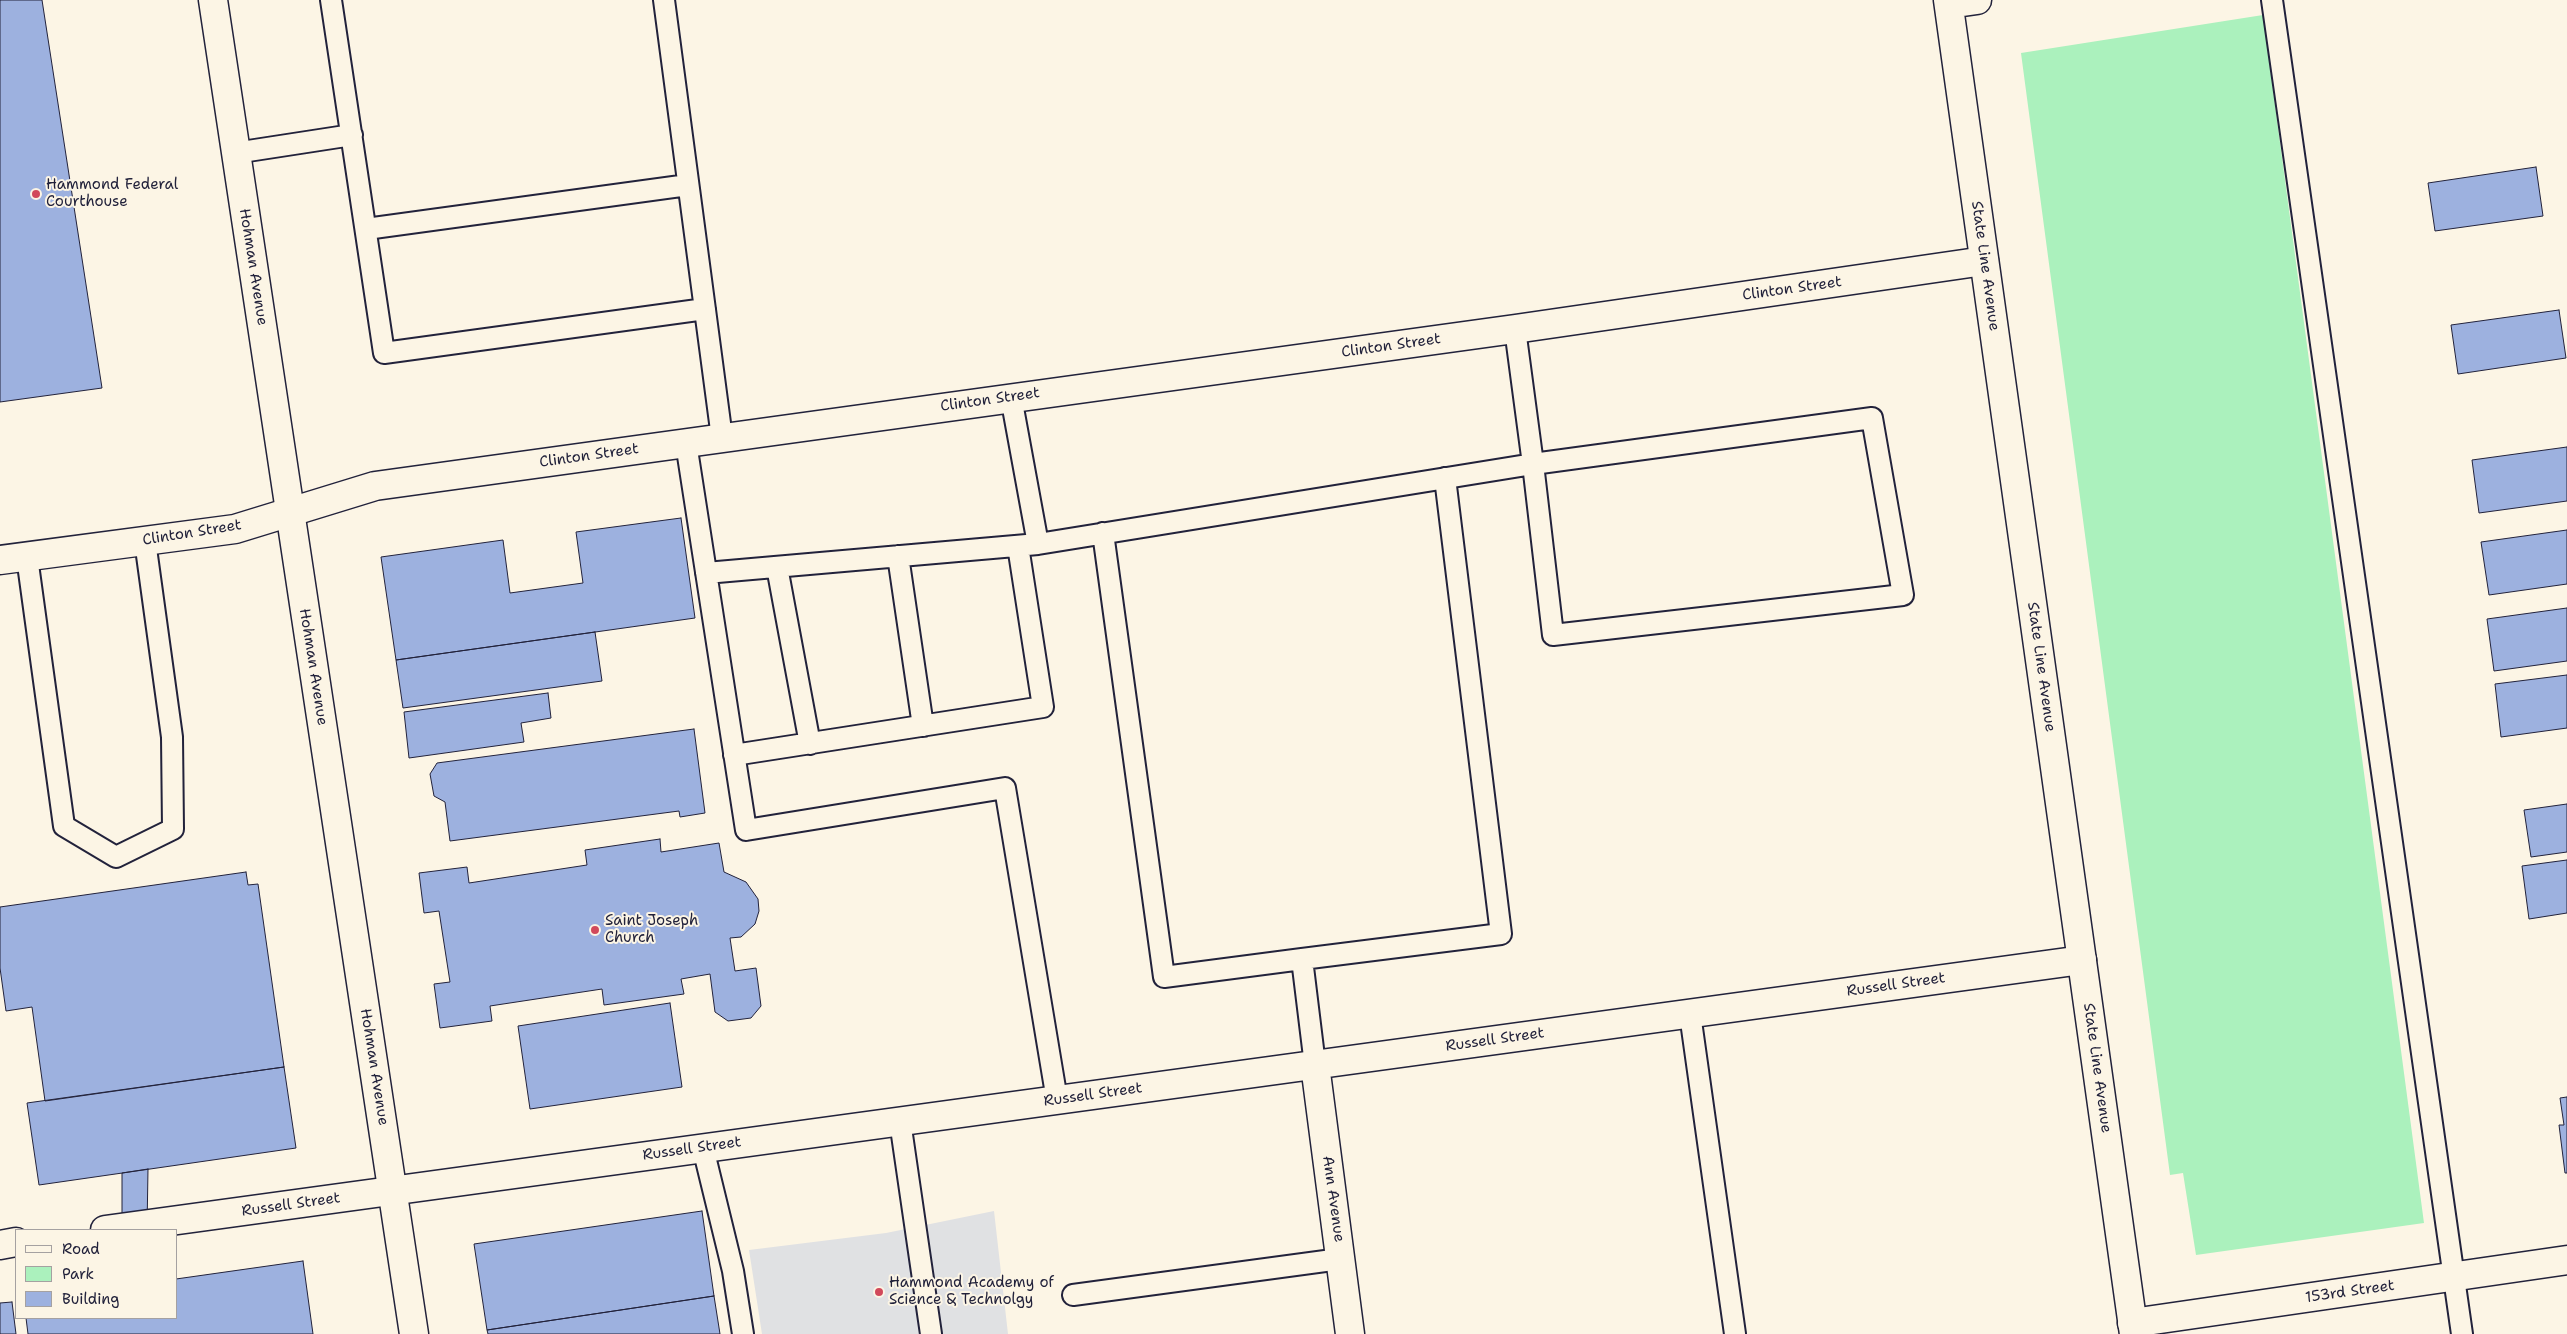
<!DOCTYPE html>
<html>
<head>
<meta charset="utf-8">
<style>
	body { margin:0 }
	#map { position:relative; width:2567px; height:1334px; overflow:hidden; background:#fcf5e5; font-family:"Shantell Sans",sans-serif }
	canvas { display:block }
	.legend { position:absolute; left:15px; top:1229px; width:162px; height:90px; box-sizing:border-box; background:#fcf5e5; border:1px solid #a5a1a1; margin:0; padding:6px 9px; list-style:none; font-size:15px; color:#22223b }
	.legend li { display:flex; align-items:center; gap:10px; height:25px }
	.legend b { width:25px; border:1px solid #a5a1a1 }
</style>
</head>
<body>
<div id="map">
<canvas width="2567" height="1334"></canvas>
<ul class="legend">
<li><b style="height:6px;background:#fcf5e5"></b>Road</li>
<li><b style="height:14px;background:#abf1bd"></b>Park</li>
<li><b style="height:14px;background:#9db1df"></b>Building</li>
</ul>
</div>
<script>
const c = document.querySelector('canvas').getContext('2d');
c.lineJoin = 'round';
function fillPath(path, color) { c.fillStyle = color; c.fill(path, 'evenodd'); }
const shape = rows => new Path2D(rows.map(r => 'M' + r).join(''));
function strokePath(path, color, width, dash) { c.strokeStyle = color; c.lineWidth = width; c.lineCap = dash ? 'butt' : 'round'; c.setLineDash(dash || []); c.stroke(path); }
function label(font, color, halo, rows, align = 'center') {
  c.font = font + ' "Shantell Sans",sans-serif'; c.lineWidth = 4; c.setLineDash([]); c.textBaseline = 'middle'; c.strokeStyle = halo; c.fillStyle = color; for (const [text, x, y, turn = 0] of rows) {
    c.save(); c.translate(x, y); c.rotate((+turn || 0) * Math.PI / 180); c.textAlign = isNaN(turn) ? turn : align; if (halo) c.strokeText(text, 0, 0); c.fillText(text, 0, 0); c.restore();
  }
}
fillPath(shape([
	[994,1211,1008,1334,762,1334,749,1250,886,1233]
]), '#e0e1e3');
fillPath(shape([
	[2263,15,2424,1223,2196,1255,2183,1173,2170,1175,2021,53]
]), '#abf1bd');
const building = shape([
	[0,0,42,0,102,388,0,402,0,0],
	[2536,167,2543,216,2435,231,2428,183,2536,167],
	[2559,310,2566,358,2458,374,2451,325,2559,310],
	[2567,447,2567,501,2479,513,2472,460,2567,447],
	[681,518,695,618,396,660,381,557,503,540,510,593,583,583,576,532,681,518],
	[2567,530,2567,584,2489,595,2481,542,2567,530],
	[2567,608,2567,661,2494,671,2487,619,2567,608],
	[595,632,602,681,403,708,396,660,595,632],
	[2567,675,2567,728,2501,737,2495,684,2567,675],
	[548,693,551,718,521,723,524,742,409,758,404,712,548,693],
	[694,729,705,813,680,817,679,811,450,841,445,802,434,796,430,774,437,763,694,729],
	[2567,804,2567,852,2531,857,2524,810,2567,804],
	[660,839,661,852,719,843,724,872,746,882,758,899,759,911,755,924,741,937,730,938,735,971,756,968,761,1006,751,1018,728,1021,715,1012,710,974,681,979,684,994,604,1005,602,989,490,1006,492,1021,440,1028,434,984,450,982,439,911,424,913,419,873,467,867,469,883,587,865,585,850,660,839],
	[2567,860,2567,913,2529,919,2522,866,2567,860],
	[246,872,248,885,258,884,284,1067,45,1101,32,1007,6,1011,0,968,0,907,246,872],
	[670,1003,682,1087,530,1109,518,1026,670,1003],
	[284,1067,296,1148,39,1185,27,1103,284,1067],
	[2567,1097,2567,1173,2565,1173,2559,1125,2564,1125,2560,1098,2567,1097],
	[148,1169,147,1230,122,1230,122,1173,148,1169],
	[702,1211,714,1296,487,1330,474,1244,702,1211],
	[303,1261,313,1334,28,1334,26,1318,176,1318,176,1279,303,1261],
	[714,1296,720,1334,488,1334,487,1330,714,1296],
	[12,1302,16,1334,0,1334,0,1303,12,1302]
]);
fillPath(building, '#9db1df');
strokePath(building, '#22223b', 1);
const service = shape([
	[331,0,384,353,705,309],
	[664,0,722,438],
	[2272,0,2462,1334],
	[235,153,352,135],
	[366,229,688,185],
	[1011,397,1038,544],
	[686,443,746,830,1005,788,1057,1100],
	[1103,533,1164,977,1302,959],
	[898,556,923,726],
	[27,557,64,826,116,857,173,829,172,737,145,541],
	[777,567,810,744],
	[706,573,1038,544,1533,464,1872,418,1903,595,1553,635,1533,464,1515,329],
	[734,755,1043,707,1018,546],
	[1690,1014,1735,1334],
	[1315,1065,1302,959,1501,934,1445,478],
	[900,1121,931,1334],
	[703,1148,733,1271,743,1334],
	[1073,1295,1340,1259]
]);
const minor = shape([
	[0,560,235,529,375,486,1515,329,1984,261],
	[1315,1065,1350,1334],
	[105,1230,2082,960],
	[0,1245,16,1242],
	[2132,1323,2567,1260]
]);
const tertiary = shape([
	[1948,0,2134,1334],
	[1949,4,1977,0]
]);
const secondary = shape([
	[213,0,414,1334]
]);
strokePath(service, '#22223b', 24);
strokePath(minor, '#22223b', 31);
strokePath(tertiary, '#22223b', 31);
strokePath(secondary, '#22223b', 31);
strokePath(service, '#fcf5e5', 20);
strokePath(minor, '#fcf5e5', 28);
strokePath(tertiary, '#fcf5e5', 28);
strokePath(secondary, '#fcf5e5', 28);
for (const [x, y, r, color] of [
	[36,194,5,"#d1495b"],
	[595,930,5,"#d1495b"],
	[879,1292,5,"#d1495b"]
]) { const dot = new Path2D(); dot.arc(x, y, r, 0, 2 * Math.PI); c.fillStyle = color; c.fill(dot); strokePath(dot, '#fcf5e5', 2); }
label('15px', '#22223b', '#fcf5e5', [
	["Hammond Federal",46,185],
	["Courthouse",46,202],
	["Saint Joseph",605,921],
	["Church",605,938],
	["Hammond Academy of",889,1283],
	["Science & Technolgy",889,1300]
], 'left');
label('15px', '#22223b', '#fcf5e5', [
	["State Line Avenue",1985,266,82],
	["Hohman Avenue",253,267,81],
	["Clinton Street",1792,289,-8],
	["Clinton Street",1391,346,-8],
	["Clinton Street",990,400,-8],
	["Clinton Street",589,456,-8],
	["Clinton Street",192,533,-9],
	["Hohman Avenue",313,667,81],
	["State Line Avenue",2041,667,82],
	["Russell Street",1896,985,-8],
	["Russell Street",1495,1040,-8],
	["Hohman Avenue",374,1067,81],
	["State Line Avenue",2097,1068,82],
	["Russell Street",1093,1095,-8],
	["Russell Street",692,1149,-8],
	["Ann Avenue",1333,1199,82],
	["Russell Street",291,1205,-8],
	["153rd Street",2350,1292,-8]
]);
</script>
</body>
</html>
